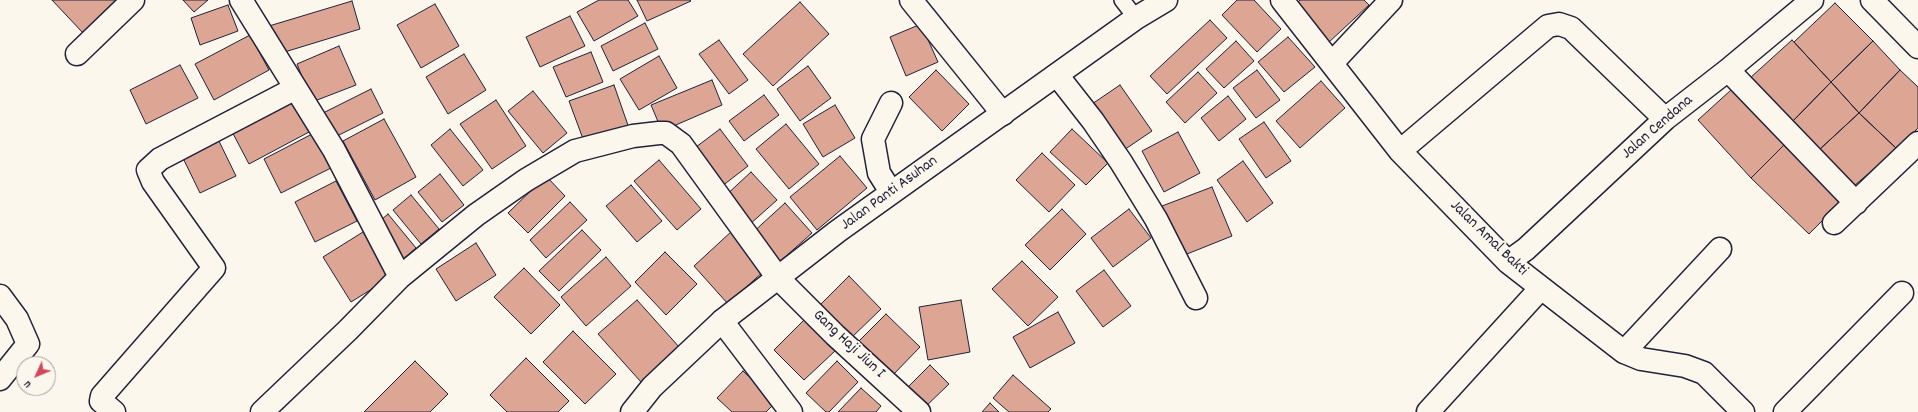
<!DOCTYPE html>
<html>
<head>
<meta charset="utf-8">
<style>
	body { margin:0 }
	#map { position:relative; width:1918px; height:412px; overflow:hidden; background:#fbf7ec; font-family:Dekko,sans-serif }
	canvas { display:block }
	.north { position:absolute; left:16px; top:356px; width:40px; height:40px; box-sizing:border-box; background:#fbf7ec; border:1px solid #a4a2a5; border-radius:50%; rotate:226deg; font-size:11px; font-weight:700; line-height:16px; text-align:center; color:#22223b }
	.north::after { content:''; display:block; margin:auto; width:14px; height:18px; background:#d1495b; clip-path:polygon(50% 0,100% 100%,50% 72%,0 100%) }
</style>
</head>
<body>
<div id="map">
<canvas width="1918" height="412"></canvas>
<div class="north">U</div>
</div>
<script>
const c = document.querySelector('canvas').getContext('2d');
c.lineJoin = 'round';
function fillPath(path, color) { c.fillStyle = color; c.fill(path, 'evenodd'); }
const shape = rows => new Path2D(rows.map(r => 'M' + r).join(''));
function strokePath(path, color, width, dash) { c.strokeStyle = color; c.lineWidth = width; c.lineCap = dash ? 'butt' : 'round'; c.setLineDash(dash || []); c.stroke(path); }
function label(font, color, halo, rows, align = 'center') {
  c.font = font + ' Dekko,sans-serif'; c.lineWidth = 4; c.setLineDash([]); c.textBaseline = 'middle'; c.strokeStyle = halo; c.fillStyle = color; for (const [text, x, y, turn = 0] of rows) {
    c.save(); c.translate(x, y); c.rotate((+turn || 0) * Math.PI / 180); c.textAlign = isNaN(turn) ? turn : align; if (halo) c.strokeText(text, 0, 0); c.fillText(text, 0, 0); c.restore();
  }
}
const building = shape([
	[52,0,118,0,83,33,52,0],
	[183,0,208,0,194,12,183,0],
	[599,0,628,0,638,16,594,41,577,12,599,0],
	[637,0,690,0,691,1,647,21,637,0],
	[1237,0,1254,0,1281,29,1257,52,1222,15,1237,0],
	[1300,0,1364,0,1369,5,1328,43,1294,6,1300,0],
	[352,1,360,29,278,54,269,26,352,1],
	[800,2,829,34,773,86,743,54,800,2],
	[1835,3,1873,41,1831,82,1794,42,1835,3],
	[435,4,459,46,421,68,397,25,435,4],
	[228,5,238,31,200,45,191,18,228,5],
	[570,16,585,46,540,67,526,37,570,16],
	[1210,20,1227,38,1167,94,1150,76,1210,20],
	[645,23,658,49,613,71,601,46,645,23],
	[921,24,938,62,906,76,890,37,921,24],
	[250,35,269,70,214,100,195,64,250,35],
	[1288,37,1315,67,1284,92,1258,62,1288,37],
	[719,40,748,80,729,94,699,54,719,40],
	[1792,40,1831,82,1792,122,1750,78,1792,40],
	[1236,41,1254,61,1224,88,1206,69,1236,41],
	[1873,41,1900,70,1859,113,1831,82,1873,41],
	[339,46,356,85,312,102,297,64,339,46],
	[591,52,603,82,566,97,553,67,591,52],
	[464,54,486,90,448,114,426,77,464,54],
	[659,56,677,88,639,110,620,79,659,56],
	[180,65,198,98,146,124,130,90,180,65],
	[808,66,831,98,800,121,777,89,808,66],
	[936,70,969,104,942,131,909,97,936,70],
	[1257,70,1280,100,1256,118,1233,88,1257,70],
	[1900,70,1918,87,1918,128,1897,149,1859,113,1900,70],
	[1198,72,1217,93,1185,123,1166,102,1198,72],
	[712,80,722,105,662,131,651,105,712,80],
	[1321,81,1345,108,1300,148,1276,121,1321,81],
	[1831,82,1859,113,1819,150,1792,122,1831,82],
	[614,85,630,131,586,147,569,101,614,85],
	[1120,85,1152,131,1124,150,1092,104,1120,85],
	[371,89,383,113,335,137,323,113,371,89],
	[1731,90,1786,143,1751,178,1698,120,1731,90],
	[533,91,567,133,543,153,508,111,533,91],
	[290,95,309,132,249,164,229,126,290,95],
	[764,95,779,115,744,141,729,121,764,95],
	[1228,96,1246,119,1219,141,1201,118,1228,96],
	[496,100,526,146,492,169,460,124,496,100],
	[835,105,855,138,823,157,803,124,835,105],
	[1859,113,1897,149,1854,186,1819,150,1859,113],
	[384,119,416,177,375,200,343,141,384,119],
	[1264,122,1291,161,1266,178,1239,139,1264,122],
	[786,124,819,164,789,189,756,149,786,124],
	[450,129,483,170,463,186,431,145,450,129],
	[720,129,748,166,717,190,688,153,720,129],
	[1072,129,1108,163,1086,185,1050,152,1072,129],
	[1178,132,1200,173,1164,192,1142,151,1178,132],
	[314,133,331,168,281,193,264,159,314,133],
	[217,137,236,176,200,193,181,154,217,137],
	[1786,143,1842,201,1809,234,1751,178,1786,143],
	[1042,153,1075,185,1049,212,1016,180,1042,153],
	[840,156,867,188,817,230,790,197,840,156],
	[659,160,701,209,677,230,634,181,659,160],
	[1243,161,1273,203,1247,222,1217,180,1243,161],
	[751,172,777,200,749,225,723,198,751,172],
	[440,174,464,205,442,222,418,192,440,174],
	[546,176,565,196,528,233,508,213,546,176],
	[336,181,357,221,315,242,295,202,336,181],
	[631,185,662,221,637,242,606,206,631,185],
	[1212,187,1232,236,1182,256,1162,206,1212,187],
	[411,195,439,229,421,244,393,210,411,195],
	[570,202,587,220,546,258,530,240,570,202],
	[785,203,812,233,777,264,750,235,785,203],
	[1062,209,1086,234,1050,270,1025,245,1062,209],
	[1129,209,1151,238,1113,267,1091,238,1129,209],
	[388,214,416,248,402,260,374,226,388,214],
	[582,230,601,250,559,291,539,271,582,230],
	[732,231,767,268,728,304,694,266,732,231],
	[363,232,391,277,351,302,323,257,363,232],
	[476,243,496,275,456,301,436,269,476,243],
	[665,252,697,284,666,315,635,282,665,252],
	[606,257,631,286,586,326,561,297,606,257],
	[1022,261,1058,297,1028,326,992,289,1022,261],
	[524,268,560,305,531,334,494,297,524,268],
	[1104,270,1131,306,1103,327,1076,291,1104,270],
	[849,276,881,309,849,340,818,307,849,276],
	[637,300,680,348,641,382,598,334,637,300],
	[961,300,970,352,928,360,919,307,961,300],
	[1058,312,1075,343,1030,368,1013,337,1058,312],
	[886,314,920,347,890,378,855,345,886,314],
	[804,320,835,351,804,380,774,350,804,320],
	[573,331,616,374,585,404,543,362,573,331],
	[526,358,569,401,558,412,507,412,490,395,526,358],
	[415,361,448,394,430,412,364,412,415,361],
	[837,361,858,382,829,412,826,412,806,393,837,361],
	[930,365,949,384,921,411,903,392,930,365],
	[743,371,776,402,766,412,732,412,717,398,743,371],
	[1013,375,1051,409,1048,412,1009,412,993,398,1013,375],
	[861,388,881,406,876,412,838,412,861,388],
	[990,403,999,412,982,412,990,403]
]);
fillPath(building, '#dca594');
strokePath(building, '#22223b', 1);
const service = shape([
	[1122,0,1136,18]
]);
const minor = shape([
	[241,0,334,150,400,277],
	[911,0,1003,114],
	[1282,0,1400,151,1508,262,1624,352,1641,359,1685,366,1704,373,1743,412],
	[1872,0,1918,47],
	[77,54,133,0],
	[1332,63,1391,0],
	[1728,70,1856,203],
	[1057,75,1093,121,1121,162,1156,219,1196,298],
	[1400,151,1548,26,1559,24,1571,28,1665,119],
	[891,192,879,173,873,139,891,103],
	[1834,223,1918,143],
	[1508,262,1526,249,1665,119,1728,70,1812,0],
	[0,296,17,319,28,344,0,379],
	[722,321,791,412],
	[1624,352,1720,249],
	[114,412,101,401,102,396,214,268,153,182,148,170,160,159,294,89],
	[262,412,348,330,400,277,476,215,526,180,575,151,633,136,659,133,666,133,681,144,778,278,835,335,919,412],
	[1428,412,1541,288],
	[1785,412,1902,293]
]);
const tertiary = shape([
	[632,412,652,387,722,321,838,231,1136,18,1166,0]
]);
strokePath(service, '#22223b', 18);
strokePath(minor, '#22223b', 25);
strokePath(tertiary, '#22223b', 25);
strokePath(service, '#fbf7ec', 15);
strokePath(minor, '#fbf7ec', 22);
strokePath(tertiary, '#fbf7ec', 22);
label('16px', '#22223b', '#fbf7ec', [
	["Jalan Cendana",1658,128,-41],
	["Jalan Panti Asuhan",890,194,-36],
	["Jalan Amal Bakti",1488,239,44],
	["Gang Haji Jiun I",848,345,43]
]);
</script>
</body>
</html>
